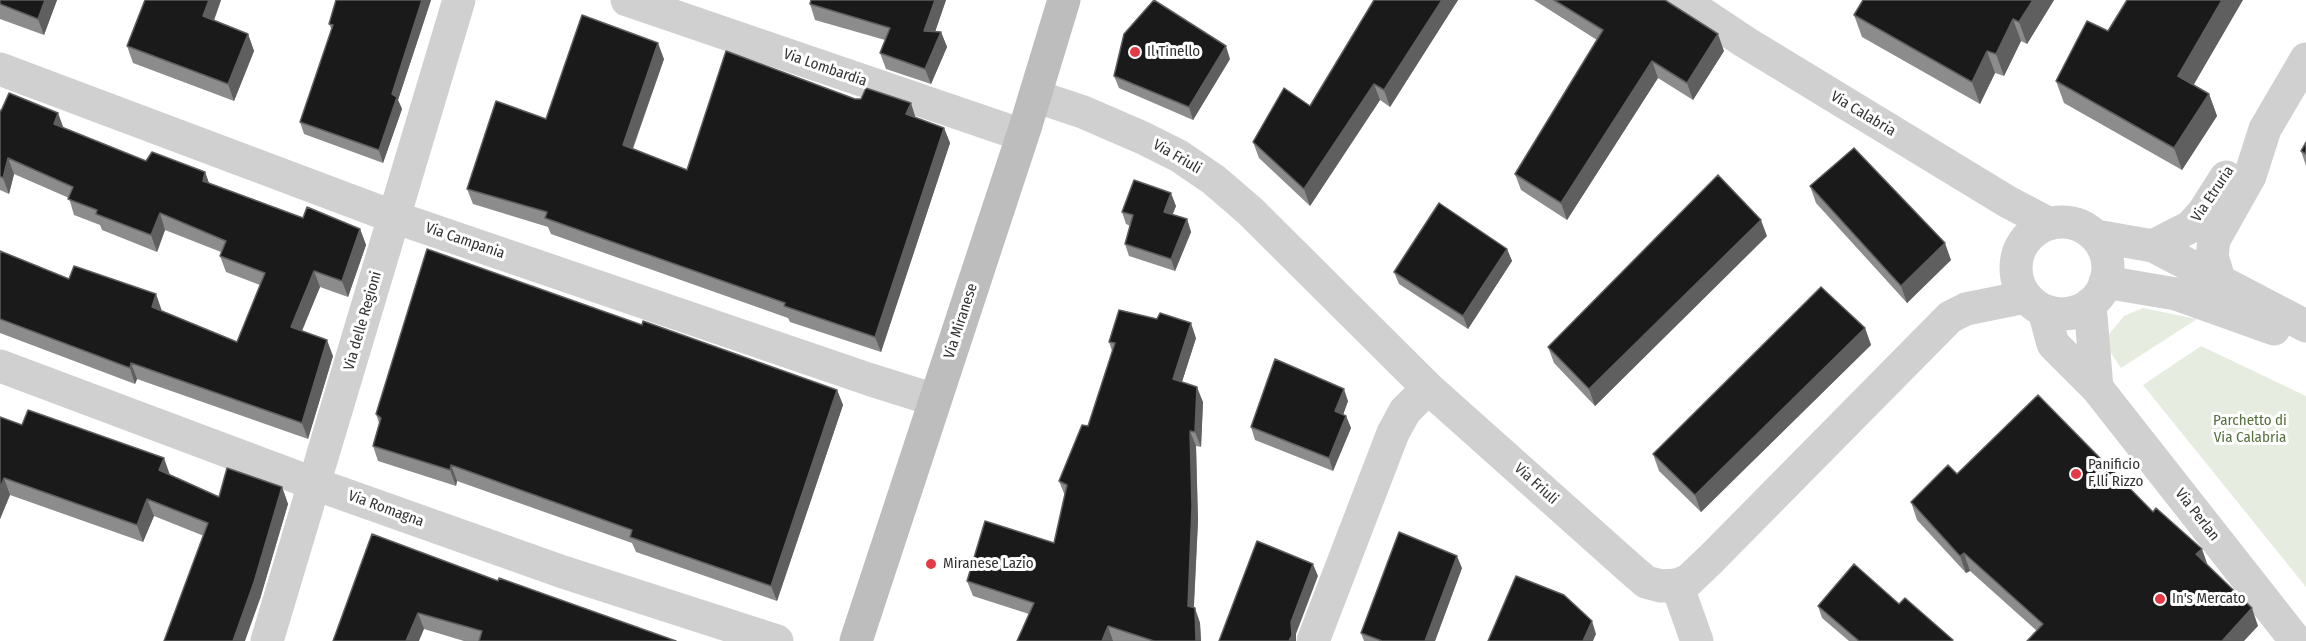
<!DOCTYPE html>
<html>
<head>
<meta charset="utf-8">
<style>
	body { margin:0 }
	canvas { display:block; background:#fff }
</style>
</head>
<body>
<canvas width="2306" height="641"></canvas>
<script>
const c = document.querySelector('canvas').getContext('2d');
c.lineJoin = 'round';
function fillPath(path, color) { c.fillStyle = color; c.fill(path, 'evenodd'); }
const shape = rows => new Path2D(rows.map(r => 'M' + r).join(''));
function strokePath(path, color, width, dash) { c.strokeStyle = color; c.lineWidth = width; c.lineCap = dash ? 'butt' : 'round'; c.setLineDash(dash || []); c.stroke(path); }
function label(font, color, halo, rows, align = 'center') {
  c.font = font + ' "Fira Sans Condensed",sans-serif'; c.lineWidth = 6; c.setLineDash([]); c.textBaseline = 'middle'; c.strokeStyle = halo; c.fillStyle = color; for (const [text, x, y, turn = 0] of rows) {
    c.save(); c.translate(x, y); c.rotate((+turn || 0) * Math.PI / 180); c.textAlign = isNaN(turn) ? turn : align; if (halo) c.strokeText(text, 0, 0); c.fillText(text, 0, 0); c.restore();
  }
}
fillPath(shape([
	[2143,308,2197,319,2121,368,2109,350,2107,341,2110,333,2124,316],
	[2201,346,2306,396,2306,587,2143,385]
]), '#e6ecdf');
strokePath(shape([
	[627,0,1022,135],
	[1682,0,1745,42,2008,202,2048,223],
	[0,69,394,217,871,380,935,400],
	[1035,96,1083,112,1143,138,1179,156,1214,180,1250,211,1428,388,1632,570,1646,582,1661,586,1677,585,1689,580,1711,559,1950,317,1966,309,2025,297],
	'2016 268a46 46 0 1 1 92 0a46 46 0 1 1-92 0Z',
	[2096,236,2153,246,2306,326],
	[2153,246,2190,227,2203,213,2226,177],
	[2105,282,2176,294,2274,329],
	[2220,282,2212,256,2214,240,2250,176,2265,129,2306,59],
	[2090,304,2097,388],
	[2044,311,2053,344,2097,388,2296,641],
	[0,366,315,484,563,572,777,641],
	[1677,585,1697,641],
	[267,641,459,0],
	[1313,641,1393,433,1405,411,1428,388]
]), '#d0d0d0', 33);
strokePath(shape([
	[856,641,1026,125,1064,0]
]), '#bdbdbd', 33);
fillPath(shape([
	[0,0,57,0,44,35,0,19],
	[145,0,221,0,214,21,248,34,254,51,234,101,133,63,127,46],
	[336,0,431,0,398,100,402,109,383,163,304,134,300,122,332,30,329,24],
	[811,0,946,0,935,31,941,32,947,47,931,84,886,69,880,53,885,40,815,20,810,4],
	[1374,0,1458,0,1390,107,1380,100,1310,206,1259,158,1253,142,1310,106],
	[1534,0,1665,0,1724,51,1693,100,1658,78,1567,220,1521,190,1515,174,1597,40],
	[2054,0,2027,44,2021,41,2004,76,1995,73,1980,104,1862,37,1854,15],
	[664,59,633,149,687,170,855,99,944,128,950,143,881,352,790,322,788,318,551,234,548,227,473,204,467,189,546,119],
	[1230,59,1193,120,1119,88,1114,76],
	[2056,81,2193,85,2209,94,2217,116,2182,170,2064,103],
	[0,110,64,128,146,161,205,172,209,183,303,218,360,229,366,245,348,297,320,287,302,330,333,356,308,439,137,379,135,384,0,333,0,251,69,279,162,311,237,342,260,285,226,272,220,256,221,252,165,230,157,252,102,230,100,225,74,215,69,198,14,174,9,194,0,190],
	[2306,142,2306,166,2301,151],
	[1810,186,1951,260,1907,303,1816,203],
	[1176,206,1172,214,1187,219,1191,232,1175,271,1129,256,1125,244,1130,226,1126,224,1122,212],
	[1767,236,1595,406,1554,363,1548,347],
	[1507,249,1512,261,1468,329,1399,284,1394,272],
	[642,325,837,390,843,405,777,601,636,552,632,543,457,481,456,486,378,461,373,446,379,423,376,414],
	[1865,328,1871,345,1701,512,1659,471,1653,454],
	[1196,338,1182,382,1203,402,1201,447,1196,446,1198,521,1194,607,1200,623,1201,641,1017,641,1029,614,973,596,967,581,1054,543,1065,496,1059,481,1088,426,1112,351,1109,342],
	[1348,401,1343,414,1346,416,1351,428,1333,471,1255,440,1251,427],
	[0,417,22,425,170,475,219,497,282,487,288,504,260,599,204,536,154,516,143,542,10,495,0,519],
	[1957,474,2153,512,2208,566,2258,626,2037,631,1970,571,1966,573,1917,520,1911,502],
	[1462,568,1435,641,1364,641,1361,633],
	[498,581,676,641,464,641,424,629,333,641],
	[1899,604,1953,641,1849,641,1822,618,1818,606]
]), '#8c8c8c');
fillPath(shape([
	[45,0,57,0,44,35,38,19],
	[209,0,221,0,209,33,203,16],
	[422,0,431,0,398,100,402,109,383,163,379,150,392,94],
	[935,0,946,0,930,47,924,31],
	[1442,0,1458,0,1390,107,1384,90],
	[2033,0,2054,0,2027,44,2019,22],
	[2222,0,2243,0,2186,98,2178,76],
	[2013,19,2021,41,2004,76,1996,54],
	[941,32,947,47,931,84,925,69],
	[248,34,254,51,234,101,228,84],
	[1718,34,1724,51,1693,100,1687,83],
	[658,43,664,59,628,161,623,145],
	[1226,46,1230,59,1193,120,1189,107],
	[1987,51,1995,73,1980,104,1972,82],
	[1652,61,1658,78,1567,220,1561,203],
	[1374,84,1380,100,1310,206,1304,189],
	[2209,94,2217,116,2182,170,2174,148],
	[911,103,916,119,906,114],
	[58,113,64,129,54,124],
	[944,128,950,143,881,352,875,337],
	[8,158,14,174,9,194,3,178],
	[205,172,211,189,203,181],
	[1171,193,1176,206,1169,224,1164,212],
	[160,213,165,230,157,252,151,235],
	[1187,219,1191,232,1175,271,1171,259],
	[1761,220,1767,236,1595,406,1589,389],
	[360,229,366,245,348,297,342,281],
	[1945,243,1951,260,1907,303,1901,286],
	[1507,249,1512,261,1468,329,1463,316],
	[314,271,320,287,297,343,291,327],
	[156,294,162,311,158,324,152,307],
	[1191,323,1196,338,1178,394,1173,379],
	[1865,328,1871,345,1701,512,1695,495],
	[327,340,333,356,308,439,302,423],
	[131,363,137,379,135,384,130,368],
	[1197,387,1203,402,1201,447,1195,432],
	[1344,389,1348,401,1340,424,1335,411],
	[837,390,843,405,777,601,771,586],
	[1346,416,1351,428,1333,471,1329,458],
	[1190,431,1196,446,1198,521,1193,621,1188,606],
	[164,458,170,475,159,470],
	[451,465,457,481,456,486,450,470],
	[4,478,10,495,0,519,0,488],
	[282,487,288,504,260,599,245,641,233,641],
	[147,499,154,516,143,542,137,525],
	[2202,549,2208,566,2196,554],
	[1964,553,1970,571,1966,573,1960,556],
	[1457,556,1462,568,1435,641,1425,641],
	[1313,564,1318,576,1296,634,1296,641,1289,641,1291,622],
	[1195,608,1200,623,1201,641,1196,641],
	[2252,608,2258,626,2244,641,2224,641,2223,640],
	[418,613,424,629,419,641,406,641],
	[1592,621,1596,634,1593,641,1583,641],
	[1108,626,1113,641,1102,641]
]), '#5f5f5f');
const building = shape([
	[0,0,45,0,38,19,0,4,0,0],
	[145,0,209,0,203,16,248,34,228,84,127,46,145,0],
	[336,0,422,0,392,94,397,97,379,150,300,122,333,25,329,24,336,0],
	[811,0,935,0,924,31,941,32,925,69,880,53,890,28,810,4,811,0],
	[1154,0,1226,46,1189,107,1114,76,1124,34,1154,0],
	[1374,0,1442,0,1384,90,1374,84,1304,189,1253,142,1284,88,1310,106,1374,0],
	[1554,0,1665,0,1718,34,1687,83,1652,61,1561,203,1515,174,1603,30,1554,0],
	[1863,0,2033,0,2019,22,2013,19,1996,54,1987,51,1972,82,1854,15,1863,0],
	[2127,0,2222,0,2178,76,2209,94,2174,148,2056,81,2087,21,2108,31,2127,0],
	[582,15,658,43,623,145,687,170,726,51,855,99,861,99,866,88,911,103,906,114,944,128,875,337,784,306,785,303,545,218,547,212,467,189,496,101,546,119,582,15],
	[9,93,58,113,54,124,146,161,152,152,205,172,203,181,303,218,307,207,360,229,342,281,314,271,291,327,327,340,302,423,131,363,130,368,0,319,0,251,69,279,74,266,156,294,152,307,237,342,265,273,220,256,226,241,160,213,151,235,96,214,97,210,68,199,73,187,8,158,3,178,0,176,0,110,1,111,9,93],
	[2306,142,2306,154,2301,151,2306,142],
	[1854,148,1945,243,1901,286,1810,186,1854,148],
	[1718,175,1761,220,1589,389,1548,347,1718,175],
	[1134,180,1171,193,1164,212,1187,219,1171,259,1125,244,1133,215,1122,212,1134,180],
	[1439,203,1507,249,1463,316,1394,272,1439,203],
	[427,249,642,325,643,321,837,390,771,586,630,537,632,530,451,465,450,470,373,446,381,418,376,414,427,249],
	[1821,287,1865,328,1695,495,1653,454,1821,287],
	[1119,310,1157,319,1160,313,1191,323,1173,379,1197,387,1195,432,1190,431,1192,506,1188,606,1195,608,1196,641,1154,641,1108,626,1102,641,1017,641,1034,603,967,581,985,521,1054,543,1067,485,1059,481,1082,425,1088,426,1115,343,1109,342,1119,310],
	[1275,359,1344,389,1335,411,1346,416,1329,458,1251,427,1275,359],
	[2038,395,2153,512,2156,508,2202,549,2196,554,2252,608,2223,640,2224,641,2027,641,2043,624,1964,553,1960,556,1911,502,1948,465,1957,474,2038,395],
	[28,410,164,458,159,470,219,497,227,468,282,487,254,582,233,641,164,641,208,523,147,499,137,525,4,478,0,488,0,417,22,425,28,410],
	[1399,532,1457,556,1425,641,1382,641,1361,633,1399,532],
	[372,534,498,581,499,578,676,641,479,641,482,631,418,613,406,641,333,641,372,534],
	[1257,541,1313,564,1291,622,1292,635,1289,641,1219,641,1257,541],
	[1854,564,1899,604,1905,598,1953,640,1952,641,1859,641,1818,606,1854,564],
	[1516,576,1564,595,1592,621,1583,641,1488,641,1516,576]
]);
fillPath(building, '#1a1a1a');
strokePath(building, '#5f5f5f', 1.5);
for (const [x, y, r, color] of [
	[1135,52,6,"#e63946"],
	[2076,474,6,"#e63946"],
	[931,564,6,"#e63946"],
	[2160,599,6,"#e63946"]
]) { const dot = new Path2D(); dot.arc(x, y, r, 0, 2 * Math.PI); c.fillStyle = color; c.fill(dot); strokePath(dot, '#fff', 2); }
label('15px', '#333', '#fff', [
	["Il Tinello",1147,52],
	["Panificio",2088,465],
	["F.lli Rizzo",2088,482],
	["Miranese Lazio",943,564],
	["In's Mercato",2172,599]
], 'left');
label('15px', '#333', '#fff', [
	["Via Lombardia",825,68,19],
	["Via Calabria",1863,114,31],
	["Via Friuli",1177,157,30],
	["Via Etruria",2213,194,-56],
	["Via Campania",465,241,19],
	["Via delle Regioni",363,321,-74],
	["Via Miranese",961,321,-72],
	["Via Friuli",1536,484,42],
	["Via Romagna",386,509,20],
	["Via Perlan",2197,515,52]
]);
label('15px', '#56703f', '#fff', [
	["Parchetto di",2250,421],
	["Via Calabria",2250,438]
]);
</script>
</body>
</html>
